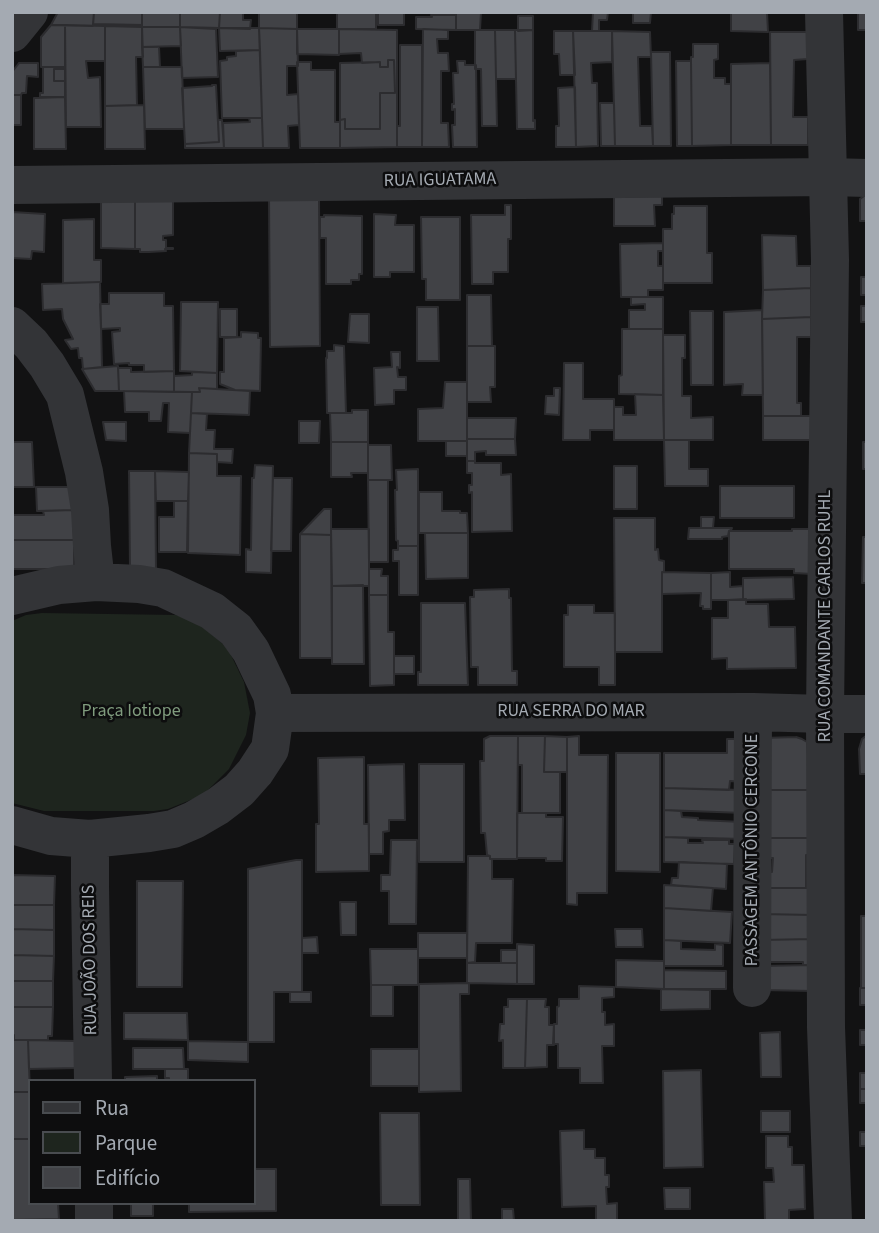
<!DOCTYPE html>
<html>
<head>
<meta charset="utf-8">
<style>
	body { margin:0 }
	#map { position:relative; width:879px; height:1233px; overflow:hidden; background:#121213; font-family:"Source Sans 3",sans-serif }
	canvas { display:block }
	.frame { position:absolute; inset:0; border:14px solid #a4aab2; pointer-events:none }
	.legend { position:absolute; left:28px; top:1079px; width:228px; height:126px; box-sizing:border-box; background:#0d0d0e; border:2px solid #494c50; margin:0; padding:9px 12px; list-style:none; font-size:21px; color:#a4aab2 }
	.legend li { display:flex; align-items:center; gap:14px; height:35px }
	.legend b { width:35px; border:2px solid #494c50 }
</style>
</head>
<body>
<div id="map">
<canvas width="879" height="1233"></canvas>
<div class="frame"></div>
<ul class="legend">
<li><b style="height:9px;background:#333437"></b>Rua</li>
<li><b style="height:19px;background:#1e251e"></b>Parque</li>
<li><b style="height:19px;background:#414246"></b>Edifício</li>
</ul>
</div>
<script>
const c = document.querySelector('canvas').getContext('2d');
c.lineJoin = 'round';
function fillPath(path, color) { c.fillStyle = color; c.fill(path, 'evenodd'); }
const shape = rows => new Path2D(rows.map(r => 'M' + r).join(''));
function strokePath(path, color, width, dash) { c.strokeStyle = color; c.lineWidth = width; c.lineCap = dash ? 'butt' : 'round'; c.setLineDash(dash || []); c.stroke(path); }
function label(font, color, halo, rows, align = 'center') {
  c.font = font + ' "Source Sans 3",sans-serif'; c.lineWidth = 5; c.setLineDash([]); c.textBaseline = 'middle'; c.strokeStyle = halo; c.fillStyle = color; for (const [text, x, y, turn = 0] of rows) {
    c.save(); c.translate(x, y); c.rotate((+turn || 0) * Math.PI / 180); c.textAlign = isNaN(turn) ? turn : align; if (halo) c.strokeText(text, 0, 0); c.fillText(text, 0, 0); c.restore();
  }
}
fillPath(shape([
	[42,613,176,615,197,622,223,644,230,653,244,682,250,713,246,735,229,769,203,795,168,809,154,811,44,811,12,803,12,621,26,615]
]), '#1e251e');
const building = shape([
	[58,12,94,12,93,26,51,25,58,12],
	[94,12,142,12,142,25,93,24,94,12],
	[142,12,180,12,180,27,142,27,142,12],
	[180,12,220,12,219,28,180,27,180,12],
	[220,12,243,12,243,20,251,20,250,29,219,28,220,12],
	[259,12,297,12,297,29,259,28,259,12],
	[337,12,376,12,376,29,337,29,337,12],
	[378,12,404,12,404,25,378,25,378,12],
	[456,12,481,12,480,30,456,30,456,12],
	[593,12,608,12,607,20,599,20,599,31,592,31,593,12],
	[633,12,651,12,650,23,633,23,633,12],
	[731,12,767,12,768,32,731,31,731,12],
	[858,13,867,13,867,30,858,30,858,13],
	[431,15,456,15,456,30,416,29,416,17,432,17,431,15],
	[518,16,533,16,533,30,518,31,518,16],
	[51,25,65,25,65,67,41,67,41,37,51,25],
	[65,25,105,26,105,61,86,61,88,78,100,77,101,127,66,127,65,25],
	[105,26,142,27,143,57,136,57,137,105,105,106,105,26],
	[142,27,180,27,181,46,142,47,142,27],
	[180,27,216,29,218,77,182,78,180,27],
	[219,28,259,28,260,50,220,51,219,28],
	[259,28,297,29,298,66,287,66,287,95,298,94,299,125,288,126,289,148,263,148,259,28],
	[297,29,339,29,339,55,297,54,297,29],
	[339,29,397,30,397,147,340,148,340,120,345,119,345,129,380,129,380,93,395,93,394,60,388,60,388,67,380,67,380,62,362,63,361,53,339,54,339,29],
	[423,29,448,30,448,39,437,39,438,53,448,53,449,71,441,71,441,123,448,123,449,147,422,147,423,29],
	[475,30,495,30,497,126,482,126,481,69,475,69,475,30],
	[495,30,515,30,516,79,496,79,495,30],
	[515,30,533,30,533,121,535,120,535,129,517,129,515,30],
	[554,31,573,31,575,75,560,75,559,54,554,54,554,31],
	[573,31,612,31,612,62,591,63,592,83,597,83,598,146,576,147,573,31],
	[612,31,650,32,651,57,638,57,640,126,652,126,653,146,615,146,612,31],
	[770,32,808,32,808,59,794,60,793,117,808,117,808,145,771,145,770,32],
	[693,44,718,44,718,59,714,60,714,78,725,78,725,84,731,84,731,145,692,146,691,61,691,57,693,57,693,44],
	[400,45,422,45,422,147,397,147,397,126,400,126,400,45],
	[142,47,159,47,160,67,143,67,142,47],
	[260,50,262,118,222,118,220,61,227,60,227,57,236,56,236,51,260,50],
	[651,52,670,52,671,146,653,146,651,52],
	[388,60,394,60,395,93,380,93,380,129,345,129,345,119,340,120,340,63,380,62,380,67,388,67,388,60],
	[457,61,465,61,465,65,476,65,477,147,453,147,452,125,455,125,455,109,452,110,452,104,454,104,453,73,458,73,457,61],
	[676,61,691,61,692,146,677,146,676,61],
	[297,62,311,62,311,70,335,70,335,122,340,122,340,148,300,148,297,62],
	[19,63,38,63,38,77,27,76,26,93,22,93,21,95,12,95,12,72,19,63],
	[770,63,771,145,731,145,731,64,770,63],
	[43,67,65,67,65,69,54,69,54,81,65,81,65,97,40,97,40,93,43,93,43,67],
	[143,67,182,67,184,129,145,129,143,67],
	[54,69,65,69,65,81,54,81,54,69],
	[212,85,216,85,219,142,185,144,182,88,212,86,212,85],
	[575,87,576,147,556,147,556,126,559,126,558,88,575,87],
	[12,95,21,95,21,125,12,125,12,95],
	[65,97,66,149,34,149,34,98,65,97],
	[600,103,614,103,615,146,601,146,600,103],
	[144,105,145,149,105,149,105,106,144,105],
	[249,118,262,118,263,148,224,148,223,123,250,122,249,118],
	[218,120,222,120,224,148,185,148,185,144,219,142,218,120],
	[662,196,662,205,654,205,655,226,614,226,614,197,662,196],
	[864,196,867,196,867,221,860,221,860,199,864,196],
	[319,197,320,346,270,347,269,198,319,197],
	[135,198,173,198,173,235,163,236,163,240,166,240,166,248,173,248,173,249,165,249,166,251,149,252,140,252,140,249,135,249,135,198],
	[135,198,135,249,101,248,101,199,135,198],
	[505,205,511,205,511,239,508,239,508,272,493,272,493,284,472,284,471,215,505,215,505,205],
	[674,206,707,206,707,253,712,253,712,283,663,283,663,229,672,229,672,214,674,214,674,206],
	[12,212,45,214,44,252,32,251,31,259,12,258,12,212],
	[374,214,396,215,395,225,414,225,414,272,390,272,390,277,374,277,374,214],
	[324,215,362,216,362,274,359,274,359,280,351,280,351,284,326,284,326,238,320,238,320,217,324,217,324,215],
	[421,217,460,217,460,300,426,300,426,279,422,279,421,217],
	[94,219,94,260,101,260,101,282,63,283,63,220,94,219],
	[762,235,796,236,797,266,811,266,811,288,763,290,762,235],
	[663,243,663,251,658,251,658,266,663,266,663,290,648,290,648,297,621,297,620,244,663,243],
	[861,277,866,277,866,295,861,295,861,277],
	[100,282,102,367,83,369,82,358,79,358,78,348,71,349,65,340,73,339,63,319,62,309,43,310,42,284,100,282],
	[811,288,811,317,762,319,763,290,811,288],
	[109,293,164,293,164,306,173,306,174,371,144,372,144,365,129,365,129,363,114,364,112,332,120,331,120,328,101,329,100,304,109,304,109,293],
	[467,295,491,295,492,346,467,346,467,295],
	[631,297,663,297,663,329,629,329,629,310,645,310,645,304,631,305,631,297],
	[181,302,218,302,217,373,180,371,181,302],
	[861,306,867,306,867,322,861,322,861,306],
	[417,307,438,307,439,361,417,361,417,307],
	[220,309,237,309,237,337,220,337,220,309],
	[762,310,763,395,742,395,743,384,724,385,724,312,762,310],
	[690,311,713,311,713,385,691,385,690,311],
	[350,314,369,314,369,343,348,342,350,314],
	[811,317,811,337,797,337,797,403,801,403,801,416,763,416,762,319,811,317],
	[622,329,663,329,663,395,619,394,619,376,622,375,622,329],
	[241,332,258,333,258,338,261,338,260,391,235,390,220,384,220,372,224,372,224,338,241,337,241,332],
	[663,335,685,335,685,358,682,358,682,396,691,396,691,418,713,417,713,440,664,440,663,335],
	[334,345,344,346,346,413,327,413,326,358,327,358,327,351,334,351,334,345],
	[467,346,495,346,495,387,490,387,491,402,467,402,467,346],
	[391,352,400,352,400,368,397,367,398,377,406,377,406,390,394,390,394,404,375,405,374,368,392,367,391,352],
	[564,363,583,363,583,399,614,399,614,430,590,430,590,440,563,440,564,363],
	[118,366,119,391,95,391,82,369,118,366],
	[118,368,131,368,131,372,174,371,174,392,119,391,118,368],
	[192,372,217,373,217,389,199,388,200,392,174,392,174,376,192,375,192,372],
	[445,382,467,382,467,441,418,441,418,409,443,408,445,382],
	[199,388,250,391,249,415,191,413,192,392,200,392,199,388],
	[554,388,560,388,559,415,545,414,546,396,554,396,554,388],
	[124,391,192,392,190,433,168,432,169,403,163,403,161,421,149,421,149,412,125,412,124,391],
	[635,394,663,395,664,440,614,440,614,407,623,407,623,415,636,415,635,394],
	[352,410,368,410,368,442,331,442,330,413,352,413,352,410],
	[191,413,207,414,206,430,215,430,214,449,233,449,232,463,217,462,217,454,189,453,191,413],
	[763,416,812,416,812,440,763,440,763,416],
	[467,418,516,418,515,439,467,439,467,418],
	[299,421,320,421,319,443,299,443,299,421],
	[103,422,126,422,126,441,106,440,103,422],
	[467,439,515,439,516,455,486,455,486,451,475,452,475,461,467,461,467,439],
	[664,440,689,440,689,469,708,469,708,486,665,486,664,440],
	[446,441,467,441,467,456,446,456,446,441],
	[12,442,32,442,34,487,12,487,12,442],
	[331,442,368,442,368,473,351,473,352,477,331,477,331,442],
	[863,442,867,442,867,469,863,469,863,442],
	[368,445,391,445,392,480,368,480,368,445],
	[189,453,217,454,217,476,241,476,240,555,188,553,189,453],
	[467,461,475,461,475,463,501,463,501,475,511,474,512,531,472,532,472,492,469,493,469,485,472,485,472,473,467,473,467,461],
	[255,465,273,466,271,573,246,572,246,549,251,550,252,478,254,478,255,465],
	[614,466,637,466,637,509,614,509,614,466],
	[418,469,418,546,398,546,398,541,396,540,395,490,397,490,396,470,418,469],
	[129,471,155,471,156,570,130,570,129,471],
	[155,471,189,472,188,501,156,501,155,471],
	[273,478,292,478,291,551,271,551,273,478],
	[368,480,388,480,388,562,369,562,368,480],
	[720,486,794,486,794,518,720,518,720,486],
	[36,487,70,487,73,510,37,511,36,487],
	[419,492,442,492,442,511,460,511,460,513,467,513,468,533,419,533,419,492],
	[174,501,188,501,187,552,159,552,159,517,174,517,174,501],
	[324,509,331,509,331,535,300,534,324,509],
	[73,510,74,540,12,540,12,515,44,515,43,511,73,510],
	[701,517,714,517,713,528,701,528,701,517],
	[614,518,655,518,655,550,658,549,659,560,664,561,664,572,662,572,662,652,615,652,614,518],
	[689,528,732,528,731,530,729,531,728,536,722,537,722,539,688,539,689,528],
	[331,529,369,529,369,586,332,586,331,529],
	[792,529,812,529,812,574,794,573,794,569,729,569,729,531,792,531,792,529],
	[425,533,468,533,468,578,426,579,425,533],
	[300,534,331,535,332,658,300,658,300,534],
	[863,537,867,537,867,583,862,583,863,537],
	[12,540,74,540,74,569,12,569,12,540],
	[398,546,418,546,418,595,399,595,399,561,393,561,393,550,398,550,398,546],
	[369,569,382,569,381,576,388,576,388,595,369,595,369,569],
	[662,572,711,573,711,609,703,609,703,606,700,606,701,593,662,594,662,572],
	[730,572,730,587,743,586,743,600,711,600,711,573,730,572],
	[793,577,794,599,743,600,743,578,793,577],
	[363,585,364,664,332,664,332,586,363,585],
	[509,589,509,598,511,598,512,671,517,671,517,685,478,685,478,667,471,667,470,597,474,597,474,590,509,589],
	[369,595,388,595,388,632,394,632,394,685,370,686,369,595],
	[746,599,746,604,768,604,769,627,795,627,796,668,727,669,727,658,712,659,712,618,728,618,728,600,746,599],
	[421,603,465,603,468,685,418,685,418,672,421,672,421,603],
	[568,605,594,605,594,613,615,613,615,685,599,685,599,667,564,667,564,615,568,615,568,605],
	[394,656,414,656,414,674,394,674,394,656],
	[867,735,867,814,866,774,860,774,859,749,862,739,867,735],
	[490,736,518,736,517,859,490,859,490,856,487,855,485,833,481,833,480,761,484,761,484,739,490,736],
	[518,736,545,736,544,772,560,772,560,813,522,813,522,765,518,765,518,736],
	[545,736,567,737,567,772,544,772,545,736],
	[579,736,579,755,608,755,607,893,577,893,577,905,567,904,567,737,579,736],
	[796,737,802,739,807,742,811,790,762,790,762,738,796,737],
	[727,739,744,739,744,782,730,781,729,790,664,788,664,753,727,753,727,739],
	[616,753,660,753,660,872,616,871,616,753],
	[364,757,364,824,369,824,369,871,316,872,316,824,319,824,318,758,364,757],
	[404,764,405,820,389,820,389,831,383,832,383,854,369,854,368,765,404,764],
	[419,764,464,764,464,862,419,862,419,764],
	[664,788,744,790,743,813,664,810,664,788],
	[762,790,811,790,812,838,762,838,762,790],
	[664,810,681,811,682,817,698,818,698,820,743,822,744,839,664,837,664,810],
	[517,813,546,813,546,817,563,817,562,861,546,861,546,858,517,858,517,813],
	[664,837,688,838,688,843,703,843,702,840,729,840,729,844,735,844,734,864,664,862,664,837],
	[762,838,812,838,812,855,806,855,806,888,762,888,766,872,772,872,773,858,762,858,762,838],
	[391,840,417,840,416,924,389,924,389,891,381,891,381,875,390,875,391,840],
	[468,856,490,856,490,859,492,859,492,879,513,879,512,943,476,943,475,962,467,963,468,856],
	[296,860,302,860,302,992,274,992,274,1042,248,1042,248,869,296,860],
	[679,862,727,864,726,889,671,885,672,878,678,878,679,862],
	[12,875,55,876,54,905,12,905,12,875],
	[137,881,183,881,182,987,137,987,137,881],
	[664,885,713,888,711,911,664,908,664,885],
	[762,888,812,888,812,915,762,914,762,888],
	[340,902,356,902,356,935,341,935,340,902],
	[12,905,54,905,54,930,12,929,12,905],
	[664,908,732,912,730,943,664,940,664,908],
	[762,914,812,915,812,939,762,940,762,914],
	[861,916,867,916,867,988,861,988,861,916],
	[12,929,54,930,54,956,12,955,12,929],
	[615,929,642,929,643,947,616,947,615,929],
	[418,933,467,933,467,958,418,958,418,933],
	[317,937,318,953,302,953,302,938,317,937],
	[812,939,812,965,803,965,803,962,762,962,762,940,812,939],
	[664,940,681,941,681,949,715,950,715,944,723,945,723,966,664,966,664,940],
	[517,944,534,945,534,984,517,984,517,944],
	[370,949,418,949,418,985,371,985,370,949],
	[501,950,517,950,517,963,501,963,501,950],
	[12,955,54,956,53,981,12,981,12,955],
	[616,960,664,961,664,989,616,987,616,960],
	[467,963,517,963,517,984,467,983,467,963],
	[812,965,812,991,762,990,761,966,812,965],
	[664,970,726,971,726,989,664,989,664,970],
	[12,981,53,981,53,1007,12,1007,12,981],
	[469,983,469,994,460,994,461,1091,419,1092,419,984,469,983],
	[371,985,393,985,393,1016,371,1016,371,985],
	[579,986,614,987,614,997,602,998,602,1012,605,1012,605,1025,614,1024,614,1046,602,1046,603,1083,580,1083,580,1068,558,1068,558,1044,553,1044,554,1024,557,1024,557,1007,559,1006,559,999,579,999,579,986],
	[860,988,867,988,867,1005,860,1005,860,988],
	[661,989,710,990,710,1009,661,1010,661,989],
	[290,992,311,992,311,1002,290,1002,290,992],
	[508,999,527,999,525,1068,503,1068,503,1040,499,1041,500,1024,504,1024,504,1007,508,1007,508,999],
	[527,999,546,999,545,1007,549,1007,549,1025,554,1025,554,1045,547,1045,547,1067,525,1068,527,999],
	[12,1007,53,1007,52,1036,48,1036,48,1040,14,1040,14,1035,12,1035,12,1007],
	[124,1013,187,1013,188,1040,124,1039,124,1013],
	[860,1030,867,1030,867,1045,860,1045,860,1030],
	[780,1032,781,1077,761,1077,760,1033,780,1032],
	[12,1040,28,1040,30,1092,12,1092,12,1040],
	[28,1040,76,1041,77,1068,29,1069,28,1040],
	[188,1041,248,1042,248,1062,188,1060,188,1041],
	[133,1048,183,1048,184,1069,133,1069,133,1048],
	[371,1049,419,1049,419,1086,371,1086,371,1049],
	[165,1069,188,1069,188,1081,169,1081,169,1078,165,1078,165,1069],
	[701,1070,703,1167,664,1168,663,1071,701,1070],
	[860,1073,867,1073,867,1089,860,1089,860,1073],
	[157,1076,157,1081,125,1081,125,1077,157,1076],
	[860,1089,867,1089,867,1103,860,1103,860,1089],
	[12,1092,30,1092,30,1139,12,1139,12,1092],
	[761,1111,790,1111,790,1132,761,1132,761,1111],
	[380,1113,419,1113,420,1205,381,1205,380,1113],
	[584,1130,584,1149,595,1149,595,1158,605,1158,605,1175,609,1175,609,1187,606,1187,607,1204,617,1203,617,1221,596,1221,596,1206,562,1207,560,1131,584,1130],
	[860,1132,867,1132,867,1146,860,1146,860,1132],
	[766,1136,788,1136,788,1147,792,1147,792,1165,804,1165,805,1209,789,1210,789,1221,765,1221,764,1182,774,1182,773,1168,766,1168,766,1136],
	[12,1139,30,1139,30,1203,58,1203,59,1219,12,1220,12,1139],
	[254,1169,276,1169,276,1211,189,1212,189,1203,254,1203,254,1169],
	[458,1179,470,1179,471,1221,458,1221,458,1179],
	[664,1188,690,1188,690,1209,665,1209,664,1188],
	[131,1203,153,1203,153,1216,131,1216,131,1203],
	[502,1209,513,1209,514,1221,502,1221,502,1209]
]);
fillPath(building, '#414246');
strokePath(building, '#2c2c2f', 2);
strokePath(shape([
	[824,12,830,260,825,714,826,1027,833,1221],
	[12,33,29,12],
	[12,185,829,177,867,178],
	[12,326,31,344,47,365,65,395,84,472,90,510,92,546,96,582],
	[12,596,59,585,96,582,139,584,163,588,212,611,236,630,251,651,272,695,275,713,270,749,255,772,239,790,218,806,194,820,173,829,149,833,90,839,51,836,12,825],
	[275,713,753,712,825,714,867,714],
	[90,839,90,886,93,1081],
	[752,988,753,712],
	[94,1221,94,1203]
]), '#333437', 38);
label('18px', '#a4aab2', '#0d0d0e', [
	["RUA IGUATAMA",440,181,-1],
	["RUA COMANDANTE CARLOS RUHL",826,616,-90],
	["RUA SERRA DO MAR",571,712],
	["PASSAGEM ANTÔNIO CERCONE",753,850,-90],
	["RUA JOÃO DOS REIS",91,960,-91]
]);
label('18px', '#7f9b7d', '#0d0d0e', [
	["Praça Iotiope",131,712]
]);
</script>
</body>
</html>
